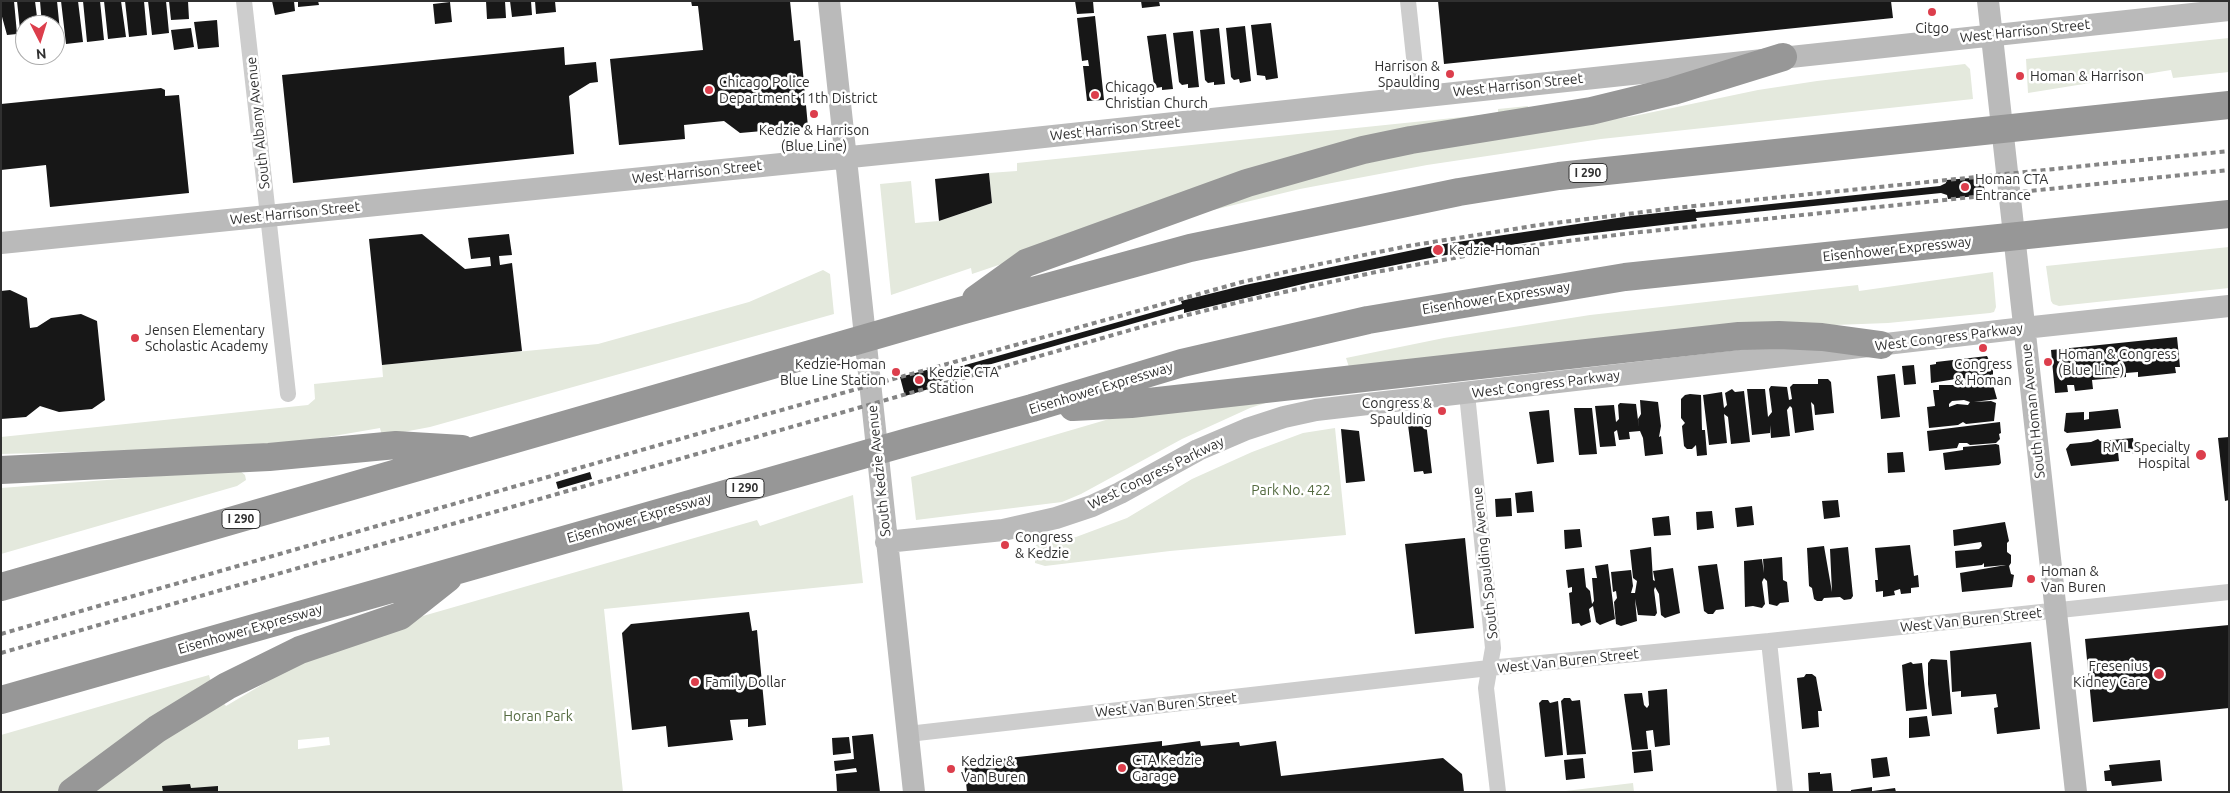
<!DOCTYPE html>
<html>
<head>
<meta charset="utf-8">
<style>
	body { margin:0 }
	#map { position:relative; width:2230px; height:793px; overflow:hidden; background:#fff; font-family:Ubuntu,sans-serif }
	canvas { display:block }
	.frame { position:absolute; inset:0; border:2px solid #303030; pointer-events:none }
	.north { position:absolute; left:15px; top:15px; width:50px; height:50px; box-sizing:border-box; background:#fff; border:1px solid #acacac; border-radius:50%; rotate:175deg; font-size:14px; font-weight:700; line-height:20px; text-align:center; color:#303030 }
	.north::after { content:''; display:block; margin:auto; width:18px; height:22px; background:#dc3e4c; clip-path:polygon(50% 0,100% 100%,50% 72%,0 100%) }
</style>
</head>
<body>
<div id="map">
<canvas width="2230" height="793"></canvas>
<div class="frame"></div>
<div class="north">N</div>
</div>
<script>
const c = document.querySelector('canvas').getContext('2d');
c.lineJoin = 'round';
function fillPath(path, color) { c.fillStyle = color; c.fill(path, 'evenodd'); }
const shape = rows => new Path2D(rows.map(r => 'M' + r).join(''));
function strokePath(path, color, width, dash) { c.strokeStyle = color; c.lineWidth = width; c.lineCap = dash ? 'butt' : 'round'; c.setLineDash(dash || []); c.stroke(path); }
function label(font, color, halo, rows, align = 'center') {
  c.font = font + ' Ubuntu,sans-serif'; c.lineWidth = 5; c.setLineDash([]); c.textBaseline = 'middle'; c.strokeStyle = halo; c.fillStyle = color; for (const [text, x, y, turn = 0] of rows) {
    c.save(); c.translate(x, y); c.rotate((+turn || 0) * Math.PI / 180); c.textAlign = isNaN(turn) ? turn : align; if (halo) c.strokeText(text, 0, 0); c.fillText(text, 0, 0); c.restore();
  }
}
fillPath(shape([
	[2229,38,2229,72,2173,78,2171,70,2028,93,2026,59],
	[1965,64,1970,69,1973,99,1601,139,1427,165,1300,189,1213,210,1212,204,1384,157,1634,116,1758,90,1817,81],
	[1528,106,1527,110,1046,249,972,274,971,268,891,295,880,184,911,181,915,223,939,221,992,203,989,173,1017,171,1017,163,1492,114,1498,113,1498,109],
	[2229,247,2229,288,2059,306,2053,304,2051,301,2046,266],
	[823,270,830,274,834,314,430,427,382,436,380,428,299,442,288,446,1,454,1,437,308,405,315,399,314,384,383,377,382,365,598,344,749,302],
	[1993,272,1996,307,1994,312,1990,313,1888,323,1808,326,1349,367,1346,358,1444,338,1590,315,1858,285,1859,291],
	[1278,399,1250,408,1182,439,1081,494,1062,502,916,520,911,477,1116,417],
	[1335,428,1346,535,1170,551,1045,566,1035,563,1036,545,1043,541,1076,537,1127,518,1192,479,1252,452,1303,433],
	[239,470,245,475,246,480,237,486,1,554,1,488],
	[853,495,863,583,604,609,623,792,88,792,221,700,226,706,290,668,409,620,757,520,760,526],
	[329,737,330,745,298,749,298,740],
	[209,675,212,686,143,727,57,792,1,792,1,735],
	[1633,783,1634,792,1557,792]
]), '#e4e9dd');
fillPath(shape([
	[1,1,14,1,17,34,7,35,1,13],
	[17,1,35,1,38,25,25,25,25,48,22,48],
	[40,1,57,1,60,31,55,32,55,25,42,25],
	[61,1,78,1,83,42,66,44],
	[83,1,100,1,104,40,87,42],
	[104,1,121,1,126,37,108,39],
	[125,1,144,1,147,35,129,37],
	[148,1,166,1,169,33,152,35],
	[169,1,188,1,189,19,171,20],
	[272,1,294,1,295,11,275,15],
	[298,1,318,1,319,5,298,7],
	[486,1,505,1,506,18,487,19],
	[510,1,531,1,532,15,512,17],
	[535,1,555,1,556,12,536,14],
	[691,1,790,1,794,41,800,40,808,127,740,133,724,121,684,125,685,139,619,145,610,59,703,50,698,6,692,6],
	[1075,1,1093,1,1094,13,1077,14],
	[1141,1,1159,1,1160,6,1142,8],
	[1438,1,1891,1,1893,18,1444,64],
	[450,2,452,22,435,24,433,4],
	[1095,16,1104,100,1087,101,1083,66,1089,66,1088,60,1082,61,1077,18],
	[217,20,219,47,198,49,194,22],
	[1271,23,1278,78,1266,80,1265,76,1257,75,1251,25],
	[1245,26,1251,81,1240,83,1239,79,1234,80,1231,77,1226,28],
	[191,28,194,47,174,50,171,30],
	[1219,28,1225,84,1214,85,1214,82,1208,83,1205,80,1200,30],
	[1193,31,1199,87,1188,88,1188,84,1182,85,1179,82,1173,33],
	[1166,34,1173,89,1162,90,1162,87,1156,88,1154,85,1147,36],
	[564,47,565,65,596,62,598,82,590,83,569,96,574,154,293,183,282,75],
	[161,88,165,90,165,96,179,95,189,193,50,207,46,165,1,170,1,104],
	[989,173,992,203,939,221,935,179],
	[1983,177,1985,195,1948,199,1947,195,1941,193,1696,218,1697,221,1568,236,1440,256,1311,282,1184,313,1184,309,946,377,938,383,939,386,905,396,900,377,934,368,935,370,944,371,1182,304,1181,301,1245,285,1437,245,1631,216,1695,209,1696,212,1940,186,1946,183,1946,180],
	[422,234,465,269,491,266,490,257,471,259,468,238,509,234,512,255,499,256,500,265,512,263,522,351,382,365,369,239],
	[10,290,27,298,30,328,37,327,51,318,81,314,97,321,105,400,92,409,59,412,40,406,26,417,1,419,1,291],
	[2177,337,2180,367,2175,367,2176,373,2138,377,2138,372,2126,373,2126,377,2092,380,2093,389,2075,391,2074,385,2067,385,2068,392,2055,393,2051,350],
	[1987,356,1993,368,1993,378,1988,378,1992,381,1997,399,1974,402,1991,401,1996,403,1994,421,1966,424,1963,422,1958,425,1929,428,1927,407,1935,406,1933,390,1939,390,1939,385,1964,385,1967,381,1962,378,1931,383,1930,365,1936,364,1936,362],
	[1964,400,1970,402,1968,405,1957,404,1949,407,1949,404,1952,401],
	[1914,365,1916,384,1904,385,1902,366],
	[1895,374,1900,417,1881,419,1877,376],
	[1818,379,1828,379,1831,382,1834,413,1815,415,1814,405,1811,402,1814,430,1795,433,1792,408,1790,406,1787,410,1790,436,1771,438,1770,425,1770,433,1752,435,1747,389,1765,389,1768,417,1772,412,1769,389,1771,386,1787,387,1789,400,1792,399,1790,387,1793,384,1818,384],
	[1732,389,1735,392,1744,391,1750,442,1731,444,1728,417,1724,414,1727,443,1709,445,1703,395,1722,392,1724,408,1727,405,1725,393],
	[1690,394,1701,395,1702,430,1705,430,1707,455,1697,456,1696,445,1692,449,1687,449,1684,446,1682,426,1685,423,1681,418,1681,399,1685,395],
	[1640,400,1658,402,1661,426,1659,437,1661,436,1663,454,1645,456,1643,438,1640,431,1629,432,1630,439,1619,440,1617,430,1614,432,1616,446,1600,447,1595,406,1614,405,1616,422,1619,419,1618,405,1620,403,1636,404,1639,428,1638,419,1641,414],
	[1574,408,1592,408,1597,454,1579,455],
	[2118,409,2121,428,2067,433,2064,431,2066,413,2084,412,2084,420,2089,419,2089,412],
	[1549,410,1554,462,1537,464,1529,412],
	[1425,414,1432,473,1424,474,1423,471,1414,472,1408,425,1417,424,1416,415],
	[2000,422,2001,433,1999,434,2000,439,1996,443,1970,445,1967,443,1959,443,1957,448,1929,451,1927,431],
	[1341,429,1359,431,1365,481,1346,483],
	[2229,437,2229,500,2225,501,2218,438],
	[2133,438,2135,453,2122,454,2122,452,2118,452,2119,461,2071,466,2066,449,2070,444,2091,442,2098,439,2100,441],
	[1996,444,1999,445,2001,463,1999,465,1945,470,1943,453,1963,450,1963,447],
	[1903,452,1905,472,1888,473,1887,453],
	[590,472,592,479,558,489,556,482],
	[1532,491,1534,512,1517,513,1515,493],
	[1511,498,1512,516,1496,517,1495,499],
	[1838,500,1840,517,1824,519,1822,501],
	[1752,506,1754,525,1737,527,1735,508],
	[1712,511,1714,528,1697,530,1696,512],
	[1669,516,1671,535,1654,536,1652,518],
	[2005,522,2009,541,2007,543,2007,552,2011,555,2011,563,2009,566,2011,574,2014,575,2012,587,1962,592,1960,573,2006,565,1984,567,1984,563,1982,565,1956,568,1955,551,1979,549,1982,546,1981,542,1954,546,1953,530],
	[1580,529,1582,547,1565,549,1564,530],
	[1465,538,1474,628,1415,634,1405,544],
	[1910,545,1914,576,1918,575,1919,587,1911,588,1911,593,1901,594,1900,589,1894,591,1895,595,1883,597,1883,591,1876,592,1875,580,1878,580,1875,548],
	[1824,546,1832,592,1830,549,1848,547,1853,596,1851,599,1844,600,1840,597,1824,598,1822,601,1817,601,1814,599,1812,588,1809,586,1807,548],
	[1651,547,1653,580,1655,581,1653,571,1673,568,1680,613,1665,618,1661,615,1659,594,1655,587,1654,590,1657,613,1655,616,1638,615,1635,599,1637,621,1621,626,1616,624,1614,602,1617,598,1616,591,1613,592,1611,572,1631,570,1633,586,1631,593,1635,593,1637,581,1633,578,1630,550],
	[1782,557,1783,580,1787,582,1789,602,1780,603,1777,606,1769,604,1767,581,1764,578,1762,582,1765,604,1762,608,1753,606,1745,607,1744,561,1762,559,1764,573,1763,559],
	[1608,564,1615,619,1600,625,1596,622,1593,606,1589,609,1591,622,1581,626,1579,623,1572,624,1569,593,1572,592,1572,587,1568,588,1566,570,1584,568,1586,587,1590,591,1592,604,1594,601,1592,578,1597,578,1595,566],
	[1717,564,1724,609,1716,610,1713,614,1708,614,1704,611,1698,566],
	[749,612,752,631,757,630,766,725,748,727,748,719,730,720,733,740,668,747,666,726,632,730,622,633,631,624],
	[2229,625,2229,708,2093,722,2085,639],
	[2031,642,2040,729,1997,734,1994,708,1998,707,1996,694,1961,697,1961,691,1952,692,1950,651],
	[1931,659,1947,660,1952,714,1932,716,1928,684,1928,663],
	[1911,662,1913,664,1922,663,1927,709,1906,711,1902,665],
	[1806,674,1812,674,1816,677,1822,711,1818,711,1819,727,1802,729,1797,678,1804,677],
	[1667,689,1670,745,1655,747,1653,730,1646,731,1648,749,1632,750,1624,694,1642,693,1644,705,1647,708,1649,705,1648,691],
	[1564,698,1570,698,1572,701,1580,700,1586,754,1567,755,1561,701],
	[1542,700,1548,700,1550,703,1558,701,1563,755,1545,757,1539,703],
	[1927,716,1930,736,1909,738,1909,718],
	[873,734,880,792,837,792,836,774,857,772,856,768,835,771,834,761,854,759,852,736],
	[849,737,851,753,833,755,832,738],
	[1162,741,1162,746,1200,741,1201,746,1239,742,1240,746,1276,741,1281,776,1443,758,1462,774,1464,792,967,792,964,763],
	[1651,750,1653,771,1634,773,1632,752],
	[1887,757,1890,776,1873,778,1871,759],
	[1583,758,1585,778,1566,780,1564,760],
	[2160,760,2162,781,2112,786,2111,781,2105,781,2104,771,2110,770,2109,765],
	[1820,772,1820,774,1831,773,1833,792,1809,792,1808,773],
	[190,784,191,788,218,786,218,792,163,792,162,786],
	[1872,787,1872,792,1851,792,1851,790],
	[1895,788,1896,792,1873,792,1873,791]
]), '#171717');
strokePath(shape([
	[244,1,288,394],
	[1408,1,1418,95],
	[1467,394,1493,648,1486,688,1498,792],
	[1769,641,1785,792],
	[908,734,1489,668,1769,641,2229,592]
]), '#cdcdcd', 16);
strokePath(shape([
	[829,1,914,792],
	[1988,1,2076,792],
	[1,243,969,145,2229,10],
	[886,542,1003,530,1056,518,1092,506,1120,493,1198,450,1247,429,1284,417,1316,410,2024,328,2229,306]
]), '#bababa', 22);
strokePath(shape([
	[976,299,1026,263,1247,183,1363,150,1411,140,1591,111,1673,91,1783,57],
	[1073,407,1131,404,1739,336,1779,335,1822,337,1881,345],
	[1,470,269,457,396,445,462,449],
	[1,587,960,311,1190,248,1459,192,1559,176,2229,105],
	[1,700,908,442,1032,408,1182,363,1368,320,1625,277,2229,214],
	[72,792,157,729,227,686,300,650,400,616,448,578]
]), '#979797', 28);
strokePath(shape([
	[1,634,760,416,1242,282,1320,264,1408,246,1539,225,1675,208,2229,151],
	[1,653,1155,323,1248,300,1376,272,1504,249,1632,233,2229,170]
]), '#858585', 4, [5, 4]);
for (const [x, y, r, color] of [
	[1932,12,5,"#dc3e4c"],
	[1450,74,5,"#dc3e4c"],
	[2020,76,5,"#dc3e4c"],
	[709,90,5,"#dc3e4c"],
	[1095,95,5,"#dc3e4c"],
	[814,114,5,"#dc3e4c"],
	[1965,187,5,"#dc3e4c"],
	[1438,250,6,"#dc3e4c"],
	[135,338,5,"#dc3e4c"],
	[1983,348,5,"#dc3e4c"],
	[2048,362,5,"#dc3e4c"],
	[896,372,5,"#dc3e4c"],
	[919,380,5,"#dc3e4c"],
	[1442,411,5,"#dc3e4c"],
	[2201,455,6,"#dc3e4c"],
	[1005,545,5,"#dc3e4c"],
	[2031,579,5,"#dc3e4c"],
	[2159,674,6,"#dc3e4c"],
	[695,682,5,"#dc3e4c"],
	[1122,768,5,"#dc3e4c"],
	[951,769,5,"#dc3e4c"]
]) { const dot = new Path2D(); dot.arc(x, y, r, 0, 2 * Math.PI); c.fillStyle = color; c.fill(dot); strokePath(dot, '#fff', 2); }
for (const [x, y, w] of [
	[1588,173,38],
	[745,488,38],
	[241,519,38]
]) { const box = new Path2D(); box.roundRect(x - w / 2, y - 9.5, w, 19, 4); c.fillStyle = '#fff'; c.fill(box); strokePath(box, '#303030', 1); }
label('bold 12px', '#303030', null, [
	["I 290",1588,173],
	["I 290",745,488],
	["I 290",241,519]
]);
label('14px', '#303030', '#fff', [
	["Citgo",1932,28,"center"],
	["Harrison &",1440,66,"right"],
	["Spaulding",1440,82,"right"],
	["Homan & Harrison",2030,76],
	["Chicago Police",719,82],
	["Department 11th District",719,98],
	["Chicago",1105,87],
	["Christian Church",1105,103],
	["Kedzie & Harrison",814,130,"center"],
	["(Blue Line)",814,146,"center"],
	["Homan CTA",1975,179],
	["Entrance",1975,195],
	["Kedzie-Homan",1449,250],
	["Jensen Elementary",145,330],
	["Scholastic Academy",145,346],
	["Homan & Congress",2058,354],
	["(Blue Line)",2058,370],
	["Kedzie-Homan",886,364,"right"],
	["Blue Line Station",886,380,"right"],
	["Congress",1983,364,"center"],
	["& Homan",1983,380,"center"],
	["Kedzie CTA",929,372],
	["Station",929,388],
	["Congress &",1432,403,"right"],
	["Spaulding",1432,419,"right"],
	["RML Specialty",2190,447,"right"],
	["Hospital",2190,463,"right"],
	["Congress",1015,537],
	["& Kedzie",1015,553],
	["Homan &",2041,571],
	["Van Buren",2041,587],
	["Fresenius",2148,666,"right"],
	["Kidney Care",2148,682,"right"],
	["Family Dollar",705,682],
	["CTA Kedzie",1132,760],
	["Garage",1132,776],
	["Kedzie &",961,761],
	["Van Buren",961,777]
], 'left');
label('14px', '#303030', '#fff', [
	["West Harrison Street",2025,31,-6],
	["West Harrison Street",1518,85,-6],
	["South Albany Avenue",258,123,-96],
	["West Harrison Street",1115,129,-6],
	["West Harrison Street",697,172,-6],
	["West Harrison Street",295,213,-6],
	["Eisenhower Expressway",1897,249,-6],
	["Eisenhower Expressway",1496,298,-9],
	["West Congress Parkway",1949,337,-7],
	["West Congress Parkway",1546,384,-7],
	["Eisenhower Expressway",1101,388,-17],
	["South Homan Avenue",2033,411,-96],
	["South Kedzie Avenue",879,471,-96],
	["West Congress Parkway",1156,473,-26],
	["Eisenhower Expressway",639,518,-16],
	["South Spaulding Avenue",1485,563,-96],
	["West Van Buren Street",1971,620,-6],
	["Eisenhower Expressway",250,629,-16],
	["West Van Buren Street",1568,661,-6],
	["West Van Buren Street",1166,705,-6]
]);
label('14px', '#546a40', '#fff', [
	["Park No. 422",1291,490],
	["Horan Park",538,716]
]);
</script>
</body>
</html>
